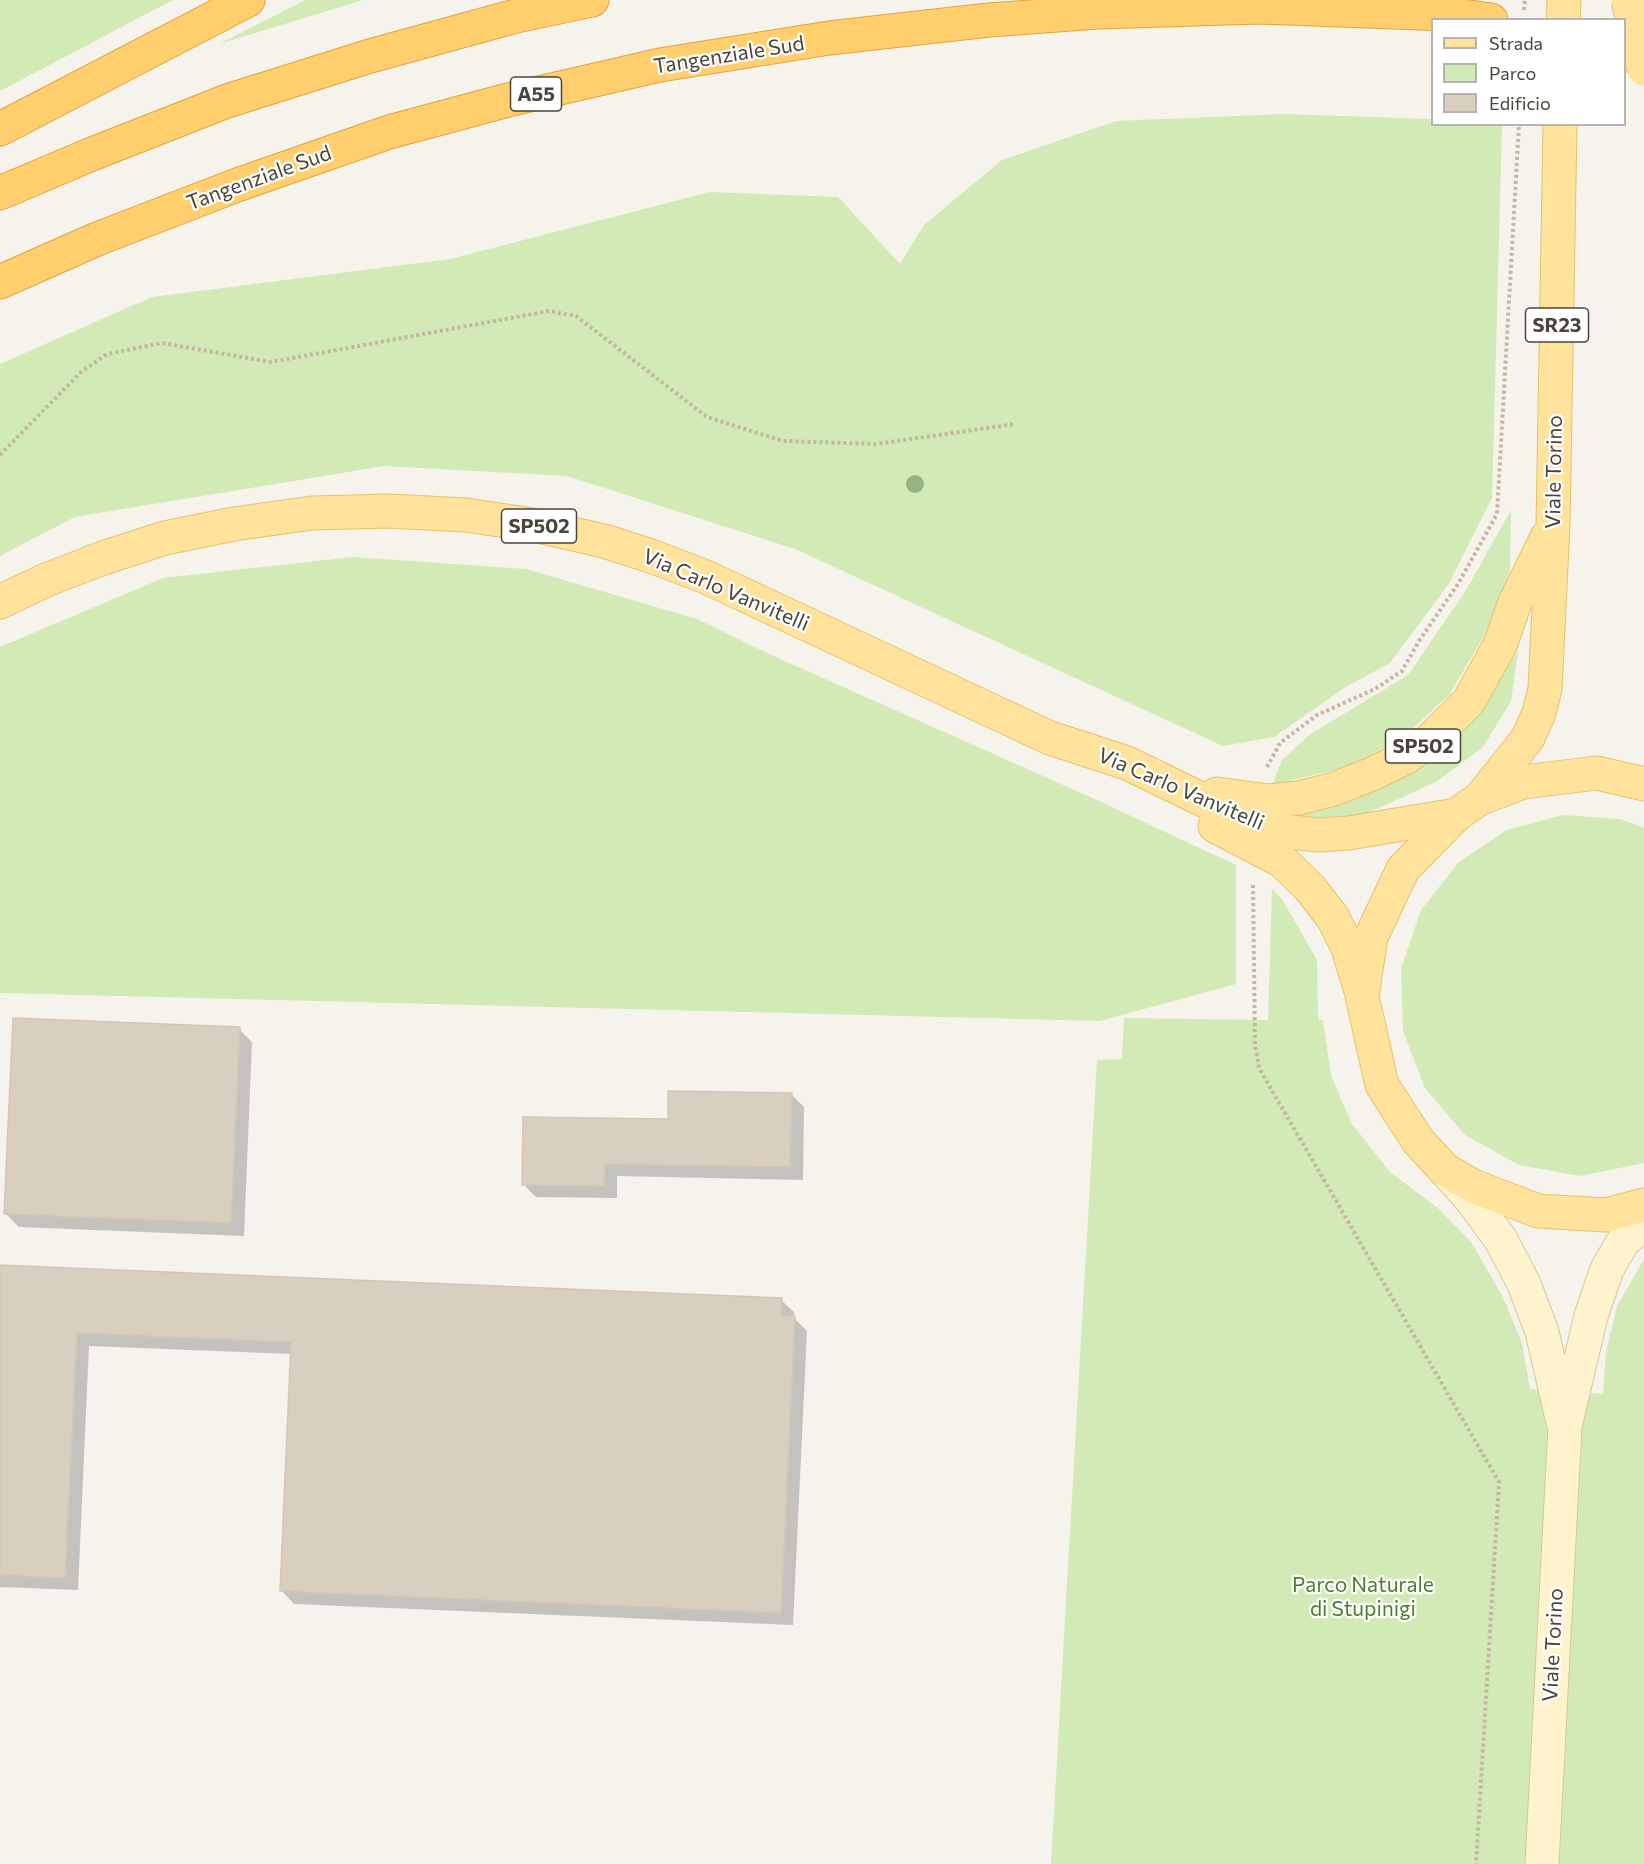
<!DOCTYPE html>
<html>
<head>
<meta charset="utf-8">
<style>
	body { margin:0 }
	#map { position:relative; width:1644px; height:1864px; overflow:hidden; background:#f6f3ec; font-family:Commissioner,sans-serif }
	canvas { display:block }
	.legend { position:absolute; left:1431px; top:18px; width:195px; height:108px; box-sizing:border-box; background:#fff; border:2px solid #b7b4b0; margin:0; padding:8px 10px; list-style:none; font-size:18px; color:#4b4439 }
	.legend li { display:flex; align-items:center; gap:12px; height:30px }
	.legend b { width:30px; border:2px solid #b7b4b0 }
</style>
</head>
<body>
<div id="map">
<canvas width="1644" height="1864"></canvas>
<ul class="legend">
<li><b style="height:8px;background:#ffe39c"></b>Strada</li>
<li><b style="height:16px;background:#d2eab5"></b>Parco</li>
<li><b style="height:16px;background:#d8cfc1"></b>Edificio</li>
</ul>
</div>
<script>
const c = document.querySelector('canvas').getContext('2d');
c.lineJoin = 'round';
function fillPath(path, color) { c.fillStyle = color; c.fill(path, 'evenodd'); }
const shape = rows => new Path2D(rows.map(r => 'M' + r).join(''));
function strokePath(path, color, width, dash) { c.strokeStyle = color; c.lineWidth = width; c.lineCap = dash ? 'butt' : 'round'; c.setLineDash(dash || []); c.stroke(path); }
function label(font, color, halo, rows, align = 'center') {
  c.font = font + ' Commissioner,sans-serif'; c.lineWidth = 4.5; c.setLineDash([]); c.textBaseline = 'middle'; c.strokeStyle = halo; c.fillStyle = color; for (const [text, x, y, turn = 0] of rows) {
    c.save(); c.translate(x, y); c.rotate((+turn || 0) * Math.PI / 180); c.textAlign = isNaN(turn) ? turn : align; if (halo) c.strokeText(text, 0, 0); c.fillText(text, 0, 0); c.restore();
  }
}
fillPath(shape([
	[0,0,173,0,0,91],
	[305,0,363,0,219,44],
	[1283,114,1432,119,1432,124,1502,125,1492,498,1448,585,1390,663,1344,688,1274,737,1223,746,795,549,567,476,384,466,75,517,0,556,0,364,152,297,450,259,710,192,838,197,900,264,924,225,1002,160,1116,121],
	[1511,510,1510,571,1487,631,1449,695,1400,740,1347,767,1272,785,1282,760,1309,735,1408,675,1465,592],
	[353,557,526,569,697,619,767,653,1088,796,1236,865,1236,984,1100,1021,0,993,0,647,163,578],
	[1518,651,1511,701,1483,747,1436,782,1361,816,1291,818,1354,798,1415,770,1465,729],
	[1563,815,1620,819,1644,828,1644,1163,1580,1176,1519,1165,1465,1135,1425,1088,1403,1031,1401,969,1421,910,1459,862,1507,830],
	[1272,888,1283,901,1317,960,1318,1020,1323,1020,1331,1076,1352,1124,1390,1172,1439,1209,1471,1242,1503,1297,1522,1343,1530,1389,1603,1394,1606,1352,1617,1306,1644,1259,1644,1864,1051,1864,1097,1060,1122,1059,1124,1018,1268,1020]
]), '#d2eab5');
fillPath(shape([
	[239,1029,252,1042,244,1236,19,1227,6,1214],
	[791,1094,804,1107,803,1180,617,1176,617,1198,536,1197,523,1184,669,1121],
	[0,1266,781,1300,794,1312,794,1318,807,1331,793,1625,294,1604,282,1591,292,1354,89,1346,78,1590,0,1587]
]), '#0003');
const building = shape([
	[13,1018,240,1027,231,1223,4,1214,13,1018],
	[668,1091,792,1093,790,1167,605,1164,604,1186,522,1185,523,1117,668,1119,668,1091],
	[0,1265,782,1298,781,1316,795,1316,781,1613,280,1591,291,1342,77,1333,65,1578,0,1575,0,1265]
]);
fillPath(building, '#d8cfc1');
strokePath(building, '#d3c7b4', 1.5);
const secondary = shape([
	[1446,1171,1471,1199,1501,1240,1524,1284,1542,1332,1563,1422],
	[1542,1864,1565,1426,1591,1316,1607,1269,1624,1240,1644,1224]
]);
const primary = shape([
	[1563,20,1564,0],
	[0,602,46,580,103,558,165,538,234,524,312,513,389,511,466,515,533,525,604,541,651,556,706,577,1050,738,1127,763,1236,816,1263,826,1291,832,1318,835,1349,833,1456,815],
	[1644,784,1597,773,1523,782,1479,799,1456,815,1403,869,1371,937,1362,996,1382,1085,1418,1141,1445,1170,1473,1186,1538,1211,1606,1215,1644,1205],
	[1217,794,1269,801,1299,798,1334,789,1372,774,1405,758,1429,741,1469,701,1501,643,1514,605,1547,537],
	[1482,796,1528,738,1539,713,1545,689,1553,525,1560,124],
	[1215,826,1282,861,1310,888,1333,918,1348,948,1360,988]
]);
const highway = shape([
	[0,129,248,0],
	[0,193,92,154,227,101,370,56,512,17,592,0],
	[0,282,97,239,237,185,389,132,508,100,660,65,829,38,989,20,1098,12,1260,7,1448,14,1491,20]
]);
strokePath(secondary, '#d6c79b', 35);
strokePath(primary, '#e6c16a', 35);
strokePath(highway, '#e0a43c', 35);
strokePath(shape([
	[1524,10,1525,0],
	[0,455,81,372,107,354,162,343,271,362,549,311,576,316,707,417,783,441,876,444,1015,424],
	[1267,767,1280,743,1317,715,1375,689,1402,671,1419,641,1458,584,1497,514,1519,124],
	[1253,885,1255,1044,1259,1068,1499,1482,1476,1864]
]), '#c4b79f', 4, [3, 3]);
strokePath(secondary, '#fff3cd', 33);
strokePath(primary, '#ffe39c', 33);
strokePath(highway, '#ffcf6e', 33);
const primaryBridge = shape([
	[1628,0,1644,69]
]);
strokePath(primaryBridge, '#e6c16a', 35, []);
strokePath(primaryBridge, '#ffe39c', 33);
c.fillStyle = '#97b381';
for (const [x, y] of [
	[915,484]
]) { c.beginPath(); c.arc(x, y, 9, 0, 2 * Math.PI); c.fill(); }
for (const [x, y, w] of [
	[536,94,51],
	[1557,325,63],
	[539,526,75],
	[1423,746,75]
]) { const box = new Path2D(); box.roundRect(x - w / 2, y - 17, w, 34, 4.5); c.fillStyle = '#fff'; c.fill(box); strokePath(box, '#4b4439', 1.5); }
label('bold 20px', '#4b4439', null, [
	["A55",536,94],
	["SR23",1557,325],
	["SP502",539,526],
	["SP502",1423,746]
]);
label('21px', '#4b4439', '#fff', [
	["Tangenziale Sud",729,55,-9],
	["Tangenziale Sud",259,178,-20],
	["Viale Torino",1554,472,-89],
	["Via Carlo Vanvitelli",726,590,23],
	["Via Carlo Vanvitelli",1181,789,23],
	["Viale Torino",1553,1645,-87]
]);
label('21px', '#4a7f2a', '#fff', [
	["Parco Naturale",1363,1585],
	["di Stupinigi",1363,1609]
]);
</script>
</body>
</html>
